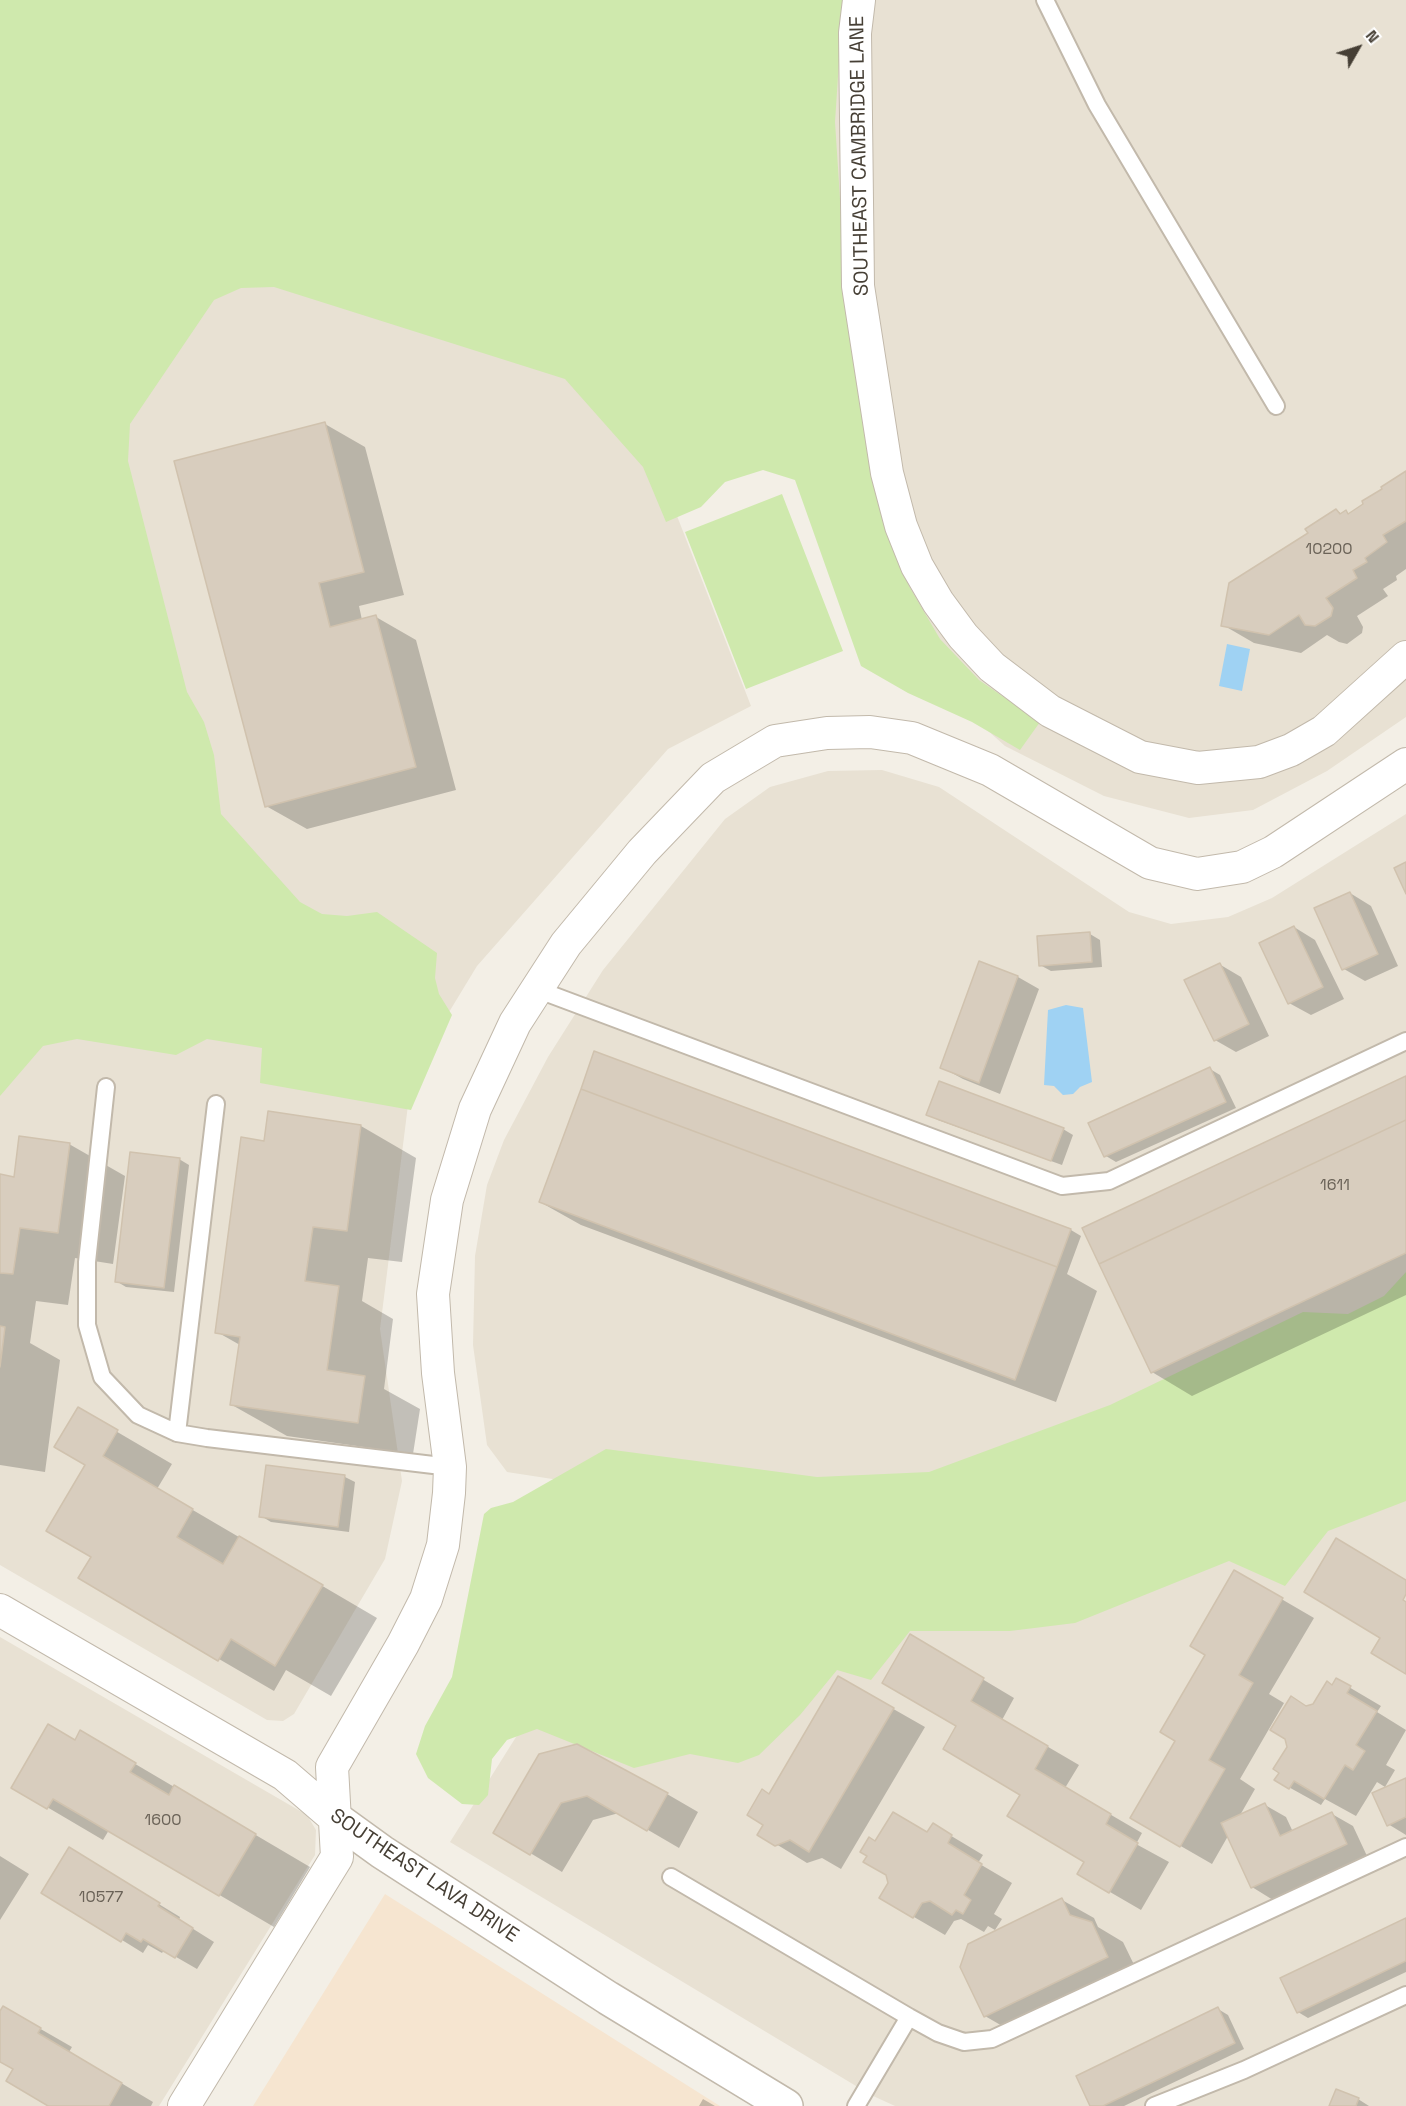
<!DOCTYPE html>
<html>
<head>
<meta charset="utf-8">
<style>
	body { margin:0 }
	#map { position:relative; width:1406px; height:2106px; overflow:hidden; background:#f3efe6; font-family:"Space Grotesk",sans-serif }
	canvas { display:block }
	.north { position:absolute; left:1328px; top:18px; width:60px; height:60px; -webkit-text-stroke:4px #fff; paint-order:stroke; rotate:51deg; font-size:16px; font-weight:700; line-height:24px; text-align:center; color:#463f35 }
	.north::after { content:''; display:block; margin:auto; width:21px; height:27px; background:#463f35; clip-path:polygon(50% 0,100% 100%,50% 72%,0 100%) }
</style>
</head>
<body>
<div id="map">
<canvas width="1406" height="2106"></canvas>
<div class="north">N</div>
</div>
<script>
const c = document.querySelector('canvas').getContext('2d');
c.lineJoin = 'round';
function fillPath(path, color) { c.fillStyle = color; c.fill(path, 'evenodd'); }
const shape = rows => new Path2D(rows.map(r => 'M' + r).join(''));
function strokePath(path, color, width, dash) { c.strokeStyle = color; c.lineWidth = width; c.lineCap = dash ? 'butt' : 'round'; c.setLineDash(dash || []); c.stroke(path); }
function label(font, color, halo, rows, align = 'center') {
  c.font = font + ' "Space Grotesk",sans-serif'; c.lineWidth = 6; c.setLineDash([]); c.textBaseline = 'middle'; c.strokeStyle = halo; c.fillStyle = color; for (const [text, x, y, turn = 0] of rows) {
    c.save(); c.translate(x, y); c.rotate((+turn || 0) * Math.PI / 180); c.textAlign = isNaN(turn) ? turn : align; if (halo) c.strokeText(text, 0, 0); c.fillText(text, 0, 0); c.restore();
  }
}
fillPath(shape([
	[799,0,1406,0,1406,717,1327,771,1253,810,1189,818,1104,796,1005,746,936,684,865,563],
	[265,268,579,376,656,462,751,706,668,749,477,966,412,1073,380,1329,402,1481,385,1559,294,1714,283,1721,267,1720,0,1565,0,1090,102,421,199,288],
	[882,770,939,787,1129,912,1171,924,1228,917,1272,898,1406,814,1406,1358,891,1531,507,1472,487,1445,473,1345,475,1256,487,1185,504,1140,548,1057,603,970,725,819,770,787,828,771],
	[1406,1451,1406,2106,895,2106,871,2095,450,1842,533,1710,812,1638],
	[0,1637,307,1815,316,1830,315,1855,159,2106,0,2106]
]), '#e8e1d3');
fillPath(shape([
	[385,1894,704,2096,720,2106,253,2106]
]), '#f6e5d0');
fillPath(shape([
	[0,0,843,0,835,122,846,290,894,540,909,586,940,639,979,680,1040,722,1020,750,972,722,908,693,861,666,795,480,763,470,725,482,701,507,666,522,643,467,565,379,274,287,241,288,214,300,130,424,128,461,187,692,204,722,214,755,221,814,300,902,322,914,347,916,377,912,437,953,435,978,439,994,452,1015,411,1110,260,1083,262,1048,207,1039,176,1055,77,1039,43,1046,0,1096],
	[782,494,843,651,746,689,685,532],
	[1406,1272,1406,1501,1328,1531,1285,1586,1229,1561,1075,1623,1010,1631,910,1631,871,1680,837,1670,800,1715,759,1755,738,1763,690,1754,634,1768,537,1729,507,1740,492,1759,488,1795,479,1805,462,1804,428,1778,416,1754,425,1726,452,1677,484,1514,491,1508,513,1502,606,1449,817,1477,929,1472,1110,1405,1303,1312,1348,1314,1384,1296]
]), '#cfe9ad');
fillPath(shape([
	[1227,644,1250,649,1242,691,1219,686],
	[1066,1005,1083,1008,1092,1082,1080,1087,1073,1094,1063,1095,1054,1086,1044,1085,1048,1010]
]), '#9fd2f3');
fillPath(shape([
	[325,424,365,447,404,595,359,606,362,620,376,617,416,640,456,790,307,829,266,806],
	[1406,473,1406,569,1396,576,1397,580,1383,589,1388,596,1357,616,1363,627,1362,633,1347,644,1339,642,1327,635,1301,653,1254,643,1223,625,1310,533,1336,510,1342,514,1346,512,1350,514],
	[1350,893,1371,906,1398,966,1365,981,1344,969],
	[1294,927,1315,940,1344,999,1311,1015,1289,1003],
	[1090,934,1100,940,1102,967,1051,971,1040,965,1039,937],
	[980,963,1018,977,1039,989,1000,1094,963,1079,941,1067],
	[1219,964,1241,977,1269,1036,1236,1052,1215,1040],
	[595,1053,1071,1230,1081,1236,1067,1274,1097,1291,1056,1402,581,1225,540,1202],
	[1210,1069,1220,1075,1236,1108,1116,1162,1106,1156,1090,1123],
	[1406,1078,1406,1295,1192,1396,1152,1372],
	[928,1114,1063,1129,1073,1135,1062,1165,938,1120],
	[361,1126,416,1158,402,1262,368,1258,362,1301,393,1319,384,1389,420,1409,413,1454,287,1436,232,1405,240,1345,217,1332],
	[69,1144,125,1176,113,1264,75,1258,68,1305,36,1301,30,1343,60,1360,45,1472,0,1465,0,1176,15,1178],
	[179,1159,189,1165,174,1292,126,1287,116,1281],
	[78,1409,172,1464,157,1489,377,1618,331,1696,286,1670,274,1691,219,1659,93,1556,87,1465],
	[345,1477,355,1482,349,1532,271,1522,261,1516],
	[1235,1572,1314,1618,1269,1694,1284,1703,1240,1779,1255,1789,1239,1817,1265,1805,1286,1817,1293,1832,1332,1814,1353,1826,1367,1856,1273,1900,1252,1887,1228,1836,1212,1864,1132,1818,1177,1740],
	[942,1655,1014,1698,1002,1720,1079,1765,1065,1788,1142,1833,1136,1844,1169,1862,1141,1910,1079,1874,1086,1861,958,1726],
	[839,1678,925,1727,841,1869,822,1858,807,1863,776,1844,765,1824,770,1795],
	[1337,1680,1381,1706,1377,1712,1406,1730,1386,1765,1395,1770,1385,1787,1377,1782,1356,1816,1325,1799,1321,1805,1276,1780,1306,1707,1314,1705,1333,1686],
	[81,1732,310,1867,274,1927,109,1830,103,1840,13,1787,76,1742],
	[540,1755,667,1794,698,1812,679,1848,619,1813,593,1820,562,1872,495,1832],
	[1406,1779,1406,1835,1388,1824],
	[933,1825,983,1855,978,1863,1012,1883,994,1914,1002,1919,995,1930,988,1926,984,1932,961,1919,954,1921,945,1935,914,1917,890,1883,876,1843,928,1834],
	[0,1856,29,1874,0,1920],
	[90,1862,180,1917,179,1920,214,1942,197,1969,164,1950,162,1953,148,1945,143,1953,122,1940],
	[1062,1900,1094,1918,1098,1927,1123,1942,1139,1975,1016,2034,985,2016],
	[1406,1920,1406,1972,1308,2018,1298,2012],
	[4,2008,72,2047,69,2052,153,2102,151,2106,51,2106,15,2069,0,2060,0,2014],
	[1218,2009,1228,2015,1244,2049,1124,2106,1091,2106],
	[703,2099,715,2106,699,2106],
	[1358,2099,1369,2106,1331,2106]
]), '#0003');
const building = shape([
	[325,422,364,572,319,583,330,627,376,615,416,767,265,807,174,461,325,422],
	[1406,471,1406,521,1383,535,1387,542,1365,558,1367,562,1353,570,1357,578,1326,598,1333,608,1331,616,1315,626,1305,625,1299,615,1269,635,1221,626,1229,583,1308,533,1305,529,1336,509,1340,514,1346,510,1348,514,1363,504,1362,501,1382,489,1381,487,1406,471],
	[1406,862,1406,894,1394,868,1406,862],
	[1350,892,1378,954,1342,970,1314,908,1350,892],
	[1294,926,1323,987,1288,1004,1259,943,1294,926],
	[1090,932,1092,962,1039,966,1037,936,1090,932],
	[979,961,1018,976,979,1083,940,1068,979,961],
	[1220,963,1249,1024,1214,1041,1184,980,1220,963],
	[594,1051,1071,1229,1057,1267,581,1089,594,1051],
	[1210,1067,1226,1102,1104,1157,1088,1123,1210,1067],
	[1406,1076,1406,1120,1099,1264,1082,1228,1406,1076],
	[939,1081,1064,1128,1051,1161,926,1115,939,1081],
	[581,1089,1057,1267,1015,1380,539,1202,581,1089],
	[268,1111,361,1125,347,1231,313,1227,305,1281,339,1286,327,1370,365,1376,358,1423,230,1405,240,1337,215,1333,241,1137,264,1141,268,1111],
	[1406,1120,1406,1253,1151,1373,1099,1264,1406,1120],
	[19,1136,70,1143,58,1233,20,1228,13,1274,0,1273,0,1174,14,1177,19,1136],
	[130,1152,180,1158,164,1288,115,1282,130,1152],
	[0,1326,5,1327,0,1367,0,1326],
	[78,1407,118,1430,103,1456,193,1509,177,1537,223,1564,239,1536,323,1585,275,1666,231,1639,218,1661,78,1578,91,1557,46,1531,85,1465,54,1447,78,1407],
	[266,1465,345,1475,338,1527,259,1517,266,1465],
	[1336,1538,1406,1580,1406,1594,1403,1600,1406,1602,1406,1674,1371,1653,1380,1638,1304,1592,1336,1538],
	[1234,1570,1283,1598,1239,1675,1253,1683,1209,1760,1225,1769,1180,1847,1130,1818,1175,1741,1160,1732,1205,1655,1190,1646,1234,1570],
	[910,1634,984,1678,971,1701,1048,1746,1035,1769,1111,1814,1106,1824,1138,1843,1109,1893,1077,1874,1084,1862,1007,1816,1020,1795,943,1749,956,1726,882,1683,910,1634],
	[838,1676,894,1708,809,1852,790,1840,775,1846,757,1835,763,1825,747,1815,762,1789,769,1794,838,1676],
	[1336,1678,1351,1686,1347,1693,1377,1711,1356,1745,1365,1751,1353,1770,1345,1765,1324,1799,1294,1781,1289,1789,1274,1780,1279,1773,1273,1769,1287,1747,1285,1739,1270,1730,1291,1696,1306,1706,1313,1704,1327,1681,1332,1685,1336,1678],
	[48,1724,75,1740,80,1730,136,1763,130,1772,169,1795,174,1785,256,1834,219,1896,53,1799,47,1809,11,1788,48,1724],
	[577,1744,668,1793,647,1831,587,1796,561,1803,530,1855,493,1833,539,1754,577,1744],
	[1406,1778,1406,1817,1387,1826,1372,1793,1406,1778],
	[1265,1803,1280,1836,1332,1812,1347,1844,1251,1888,1221,1823,1265,1803],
	[893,1812,927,1832,933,1823,952,1835,948,1843,982,1864,964,1895,971,1900,963,1914,956,1910,952,1915,930,1901,922,1903,913,1918,879,1898,888,1883,886,1875,863,1862,867,1856,860,1852,869,1837,875,1841,893,1812],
	[69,1847,160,1903,158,1906,193,1928,175,1958,143,1939,141,1942,126,1933,121,1942,41,1893,69,1847],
	[1062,1898,1070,1915,1092,1922,1108,1957,984,2017,960,1967,968,1944,1062,1898],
	[1406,1918,1406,1961,1297,2013,1280,1978,1406,1918],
	[3,2006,41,2028,38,2033,122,2083,109,2106,48,2106,6,2081,13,2069,0,2062,0,2011,3,2006],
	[1218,2007,1235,2043,1103,2106,1090,2106,1076,2076,1218,2007],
	[1336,2089,1359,2098,1356,2106,1329,2106,1336,2089]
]);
fillPath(building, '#d8cdbe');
strokePath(building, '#d0c2ae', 1.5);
const service = shape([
	[1045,0,1097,105,1276,406],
	[536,989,1062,1186,1109,1181,1406,1041],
	[106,1087,87,1262,87,1325,102,1377,138,1415,177,1433,207,1438,450,1467],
	[177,1433,216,1104],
	[671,1877,909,2017,938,2033,964,2042,992,2039,1406,1847],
	[856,2106,909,2017],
	[1154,2106,1244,2070,1406,1995]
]);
const minor = shape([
	[859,0,855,33,858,286,887,473,901,526,917,566,938,602,963,636,992,667,1050,711,1140,757,1198,768,1259,762,1291,750,1324,731,1406,657],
	[0,1610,285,1775,335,1818],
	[184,2106,337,1857,332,1767,403,1644,426,1599,443,1545,449,1493,450,1467,438,1373,433,1294,447,1200,475,1109,515,1023,566,944,642,852,713,778,775,741,827,733,870,732,912,738,990,770,1150,863,1197,874,1242,867,1273,852,1406,764]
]);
const tertiary = shape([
	[335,1818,382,1852,608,1998,786,2106]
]);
strokePath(service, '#c2b9ab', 20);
strokePath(minor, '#c2b9ab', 34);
strokePath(tertiary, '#c2b9ab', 36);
strokePath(service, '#fff', 16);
strokePath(minor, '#fff', 32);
strokePath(tertiary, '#fff', 33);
label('16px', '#6a6257', null, [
	["10200",1329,550],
	["1611",1335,1186],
	["1600",163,1821],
	["10577",101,1898]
]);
label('20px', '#463f35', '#fff', [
	["SOUTHEAST CAMBRIDGE LANE",860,156,-91],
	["SOUTHEAST LAVA DRIVE",424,1876,34]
]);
</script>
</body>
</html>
